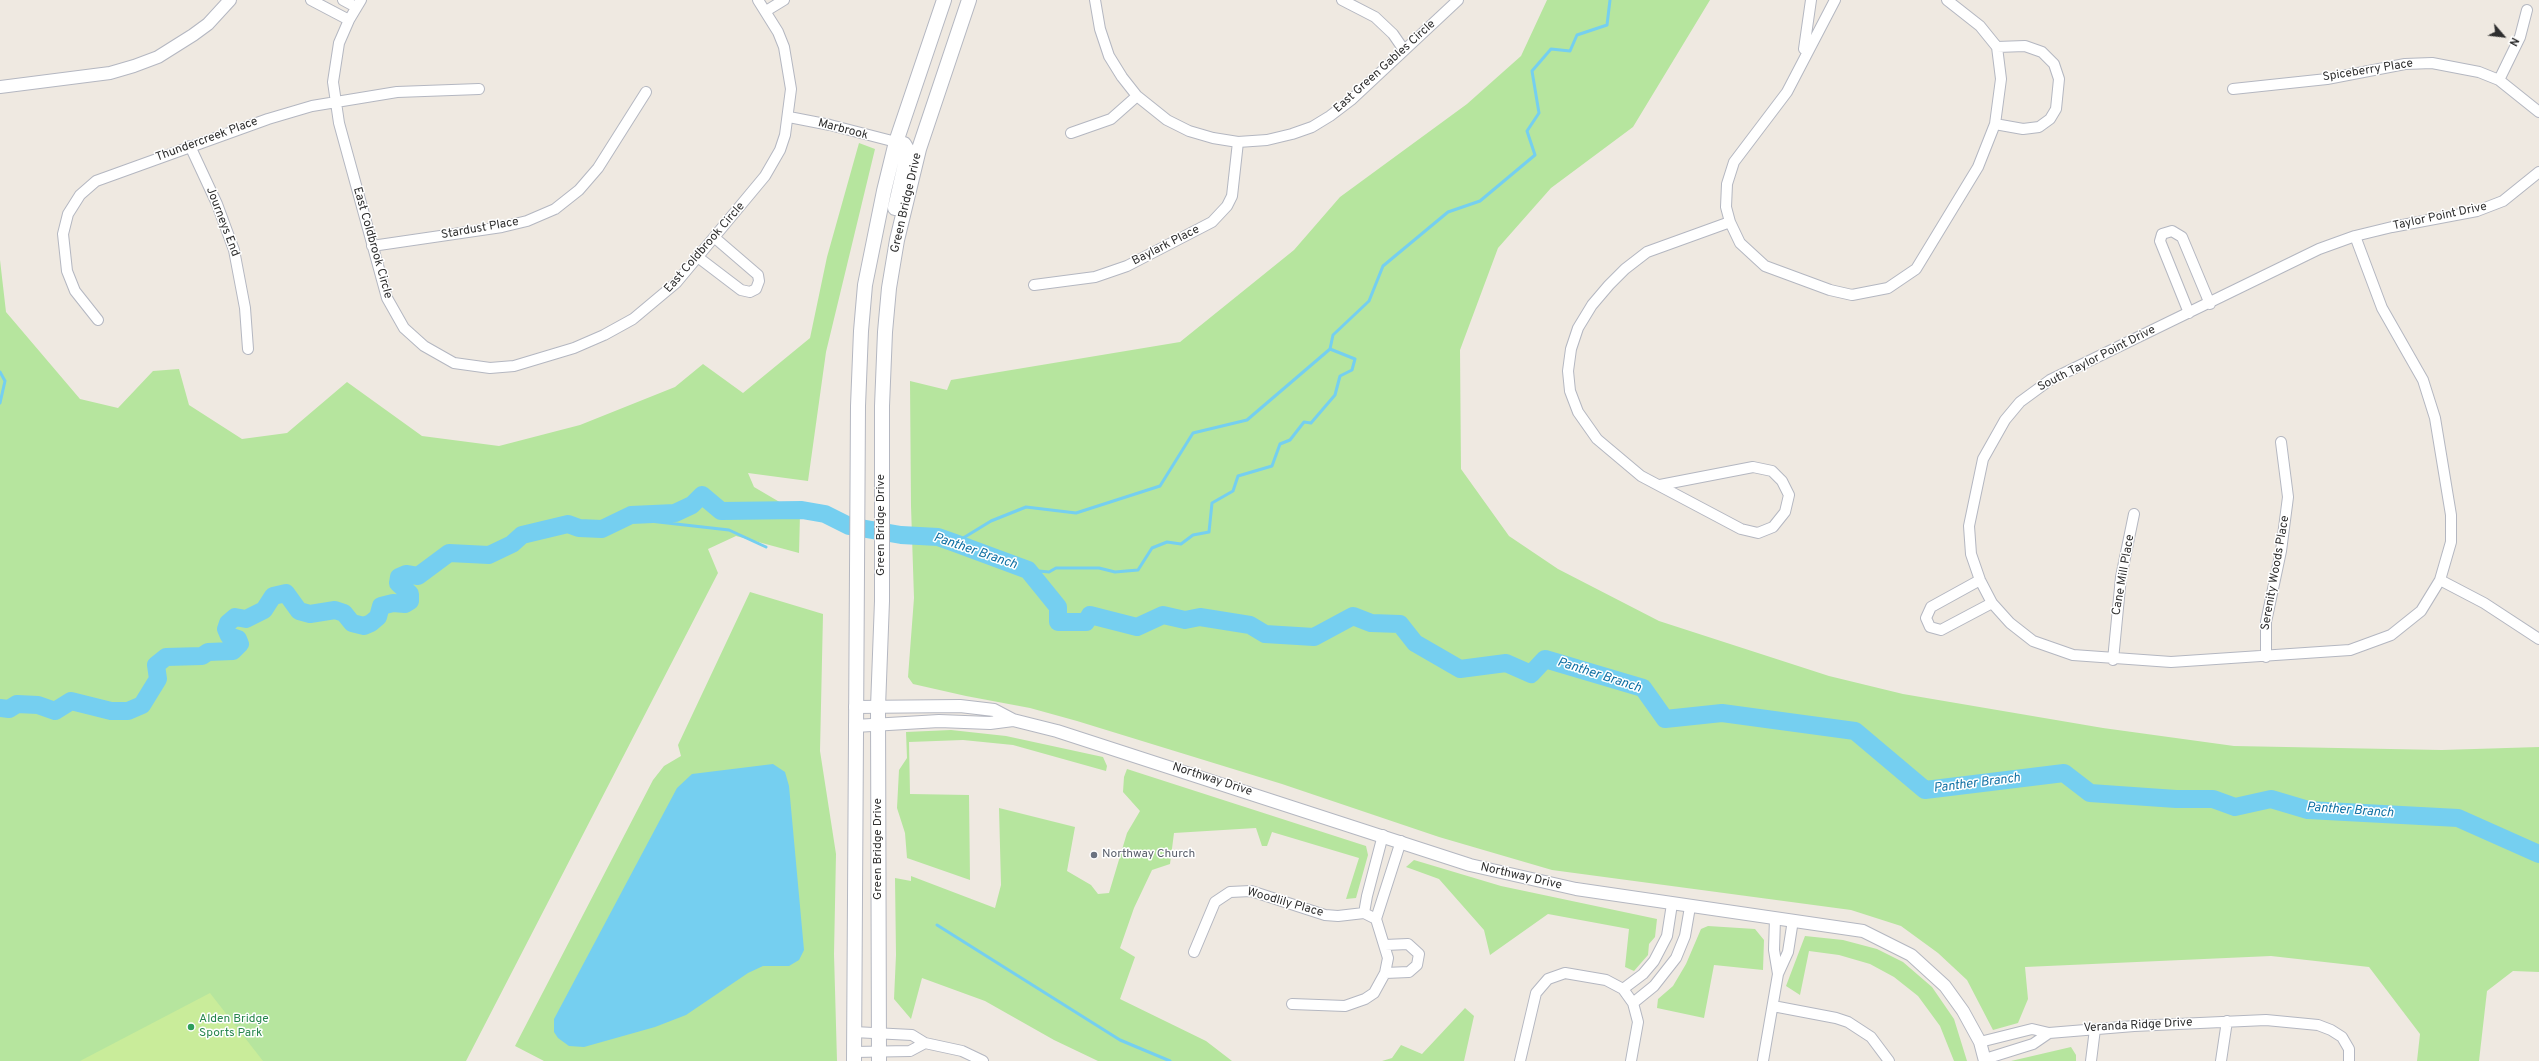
<!DOCTYPE html>
<html>
<head>
<meta charset="utf-8">
<style>
	body { margin:0 }
	#map { position:relative; width:2539px; height:1061px; overflow:hidden; background:#efe9e1; font-family:Overpass,sans-serif }
	canvas { display:block }
	.north { position:absolute; left:2483px; top:16px; width:40px; height:40px; -webkit-text-stroke:3px #fff; paint-order:stroke; rotate:118deg; font-size:11px; font-weight:700; line-height:16px; text-align:center; color:#2e2e2e }
	.north::after { content:''; display:block; margin:auto; width:14px; height:18px; background:#2e2e2e; clip-path:polygon(50% 0,100% 100%,50% 72%,0 100%) }
</style>
</head>
<body>
<div id="map">
<canvas width="2539" height="1061"></canvas>
<div class="north">N</div>
</div>
<script>
const c = document.querySelector('canvas').getContext('2d');
c.lineJoin = 'round';
function fillPath(path, color) { c.fillStyle = color; c.fill(path, 'evenodd'); }
const shape = rows => new Path2D(rows.map(r => 'M' + r).join(''));
function strokePath(path, color, width, dash) { c.strokeStyle = color; c.lineWidth = width; c.lineCap = dash ? 'butt' : 'round'; c.setLineDash(dash || []); c.stroke(path); }
function label(font, color, halo, rows, align = 'center') {
  c.font = font + ' Overpass,sans-serif'; c.lineWidth = 3; c.setLineDash([]); c.textBaseline = 'middle'; c.strokeStyle = halo; c.fillStyle = color; for (const [text, x, y, turn = 0] of rows) {
    c.save(); c.translate(x, y); c.rotate((+turn || 0) * Math.PI / 180); c.textAlign = isNaN(turn) ? turn : align; if (halo) c.strokeText(text, 0, 0); c.fillText(text, 0, 0); c.restore();
  }
}
fillPath(shape([
	[1547,0,1710,0,1633,127,1551,188,1498,248,1460,350,1461,469,1509,536,1558,569,1659,621,1829,676,1903,694,2103,728,2234,746,2442,750,2539,747,2539,972,2513,971,2487,991,2479,1061,2417,1061,2420,1034,2369,967,2271,956,2025,967,2028,999,2018,1023,1993,1030,1967,980,1938,953,1901,926,1851,910,1552,870,1439,837,1282,784,1077,721,1030,708,966,696,913,684,908,677,914,598,911,506,910,381,947,390,951,380,1180,342,1294,250,1340,197,1467,104,1521,56],
	[859,143,875,149,826,352,808,481,748,473,754,487,800,514,799,553,736,536,708,549,718,573,466,1061,0,1061,0,260,6,312,80,399,118,408,153,371,179,369,189,405,242,439,287,433,347,382,422,436,499,446,580,425,675,387,703,364,743,393,810,338,827,257],
	[750,592,823,614,820,751,836,854,834,954,837,1061,544,1061,515,1046,653,780,664,766,681,756,678,745],
	[951,730,1006,736,1103,757,1107,766,1106,771,1013,745,963,740,909,742,910,794,969,795,970,880,907,858,905,833,897,808,899,770,907,758,906,732],
	[1127,769,1366,846,1368,855,1356,898,1346,899,1359,858,1272,832,1267,846,1262,846,1256,828,1174,833,1170,864,1152,870,1134,908,1120,948,1135,957,1120,999,1206,1041,1232,1061,1098,1061,1054,1040,985,1001,922,978,911,1019,894,999,896,955,895,878,911,881,911,876,995,908,1001,885,999,808,1075,827,1067,871,1091,885,1098,894,1109,893,1127,833,1140,811,1123,792,1124,777],
	[1414,860,1501,886,1657,919,1655,937,1649,944,1648,955,1634,971,1625,967,1629,929,1548,914,1490,955,1484,930,1439,879,1406,867],
	[1708,926,1755,929,1764,940,1763,970,1714,965,1704,1018,1657,1008,1658,999,1673,986,1686,964,1701,929],
	[1805,936,1843,940,1877,949,1903,962,1932,987,1954,1019,1967,1061,1954,1061,1940,1026,1918,996,1894,977,1870,964,1839,955,1809,951,1800,995,1786,986],
	[1465,1008,1474,1016,1464,1061,1382,1061,1392,1058,1401,1045,1422,1054],
	[2071,1047,2076,1055,2076,1061,2011,1061]
]), '#b6e59e');
fillPath(shape([
	[210,993,263,1061,80,1061]
]), '#c9ec9a');
fillPath(shape([
	[773,764,785,772,789,786,804,950,799,960,789,966,763,966,748,973,686,1015,655,1027,584,1047,569,1046,558,1038,554,1032,554,1019,677,788,692,774]
]), '#75cff0');
strokePath(shape([
	[0,372,5,381,0,403],
	[623,518,729,530,766,547],
	[955,543,991,521,1026,507,1076,513,1160,486,1193,433,1247,420,1330,349],
	[1028,570,1049,572,1056,568,1099,568,1115,572,1138,570,1152,548,1167,542,1181,544,1193,535,1209,532,1212,503,1233,491,1238,476,1272,466,1280,444,1290,440,1304,422,1311,423,1335,395,1340,376,1352,370,1355,359,1330,349,1333,335,1369,301,1383,266,1448,212,1480,201,1535,155,1527,131,1539,113,1532,71,1551,49,1570,51,1577,35,1607,25,1610,0],
	[937,925,1120,1040,1170,1061]
]), '#75cff0', 3);
strokePath(shape([
	[0,708,9,709,17,704,38,705,55,711,71,701,111,711,128,711,142,705,158,679,156,665,166,657,202,656,208,652,233,651,240,644,238,639,229,636,226,629,228,623,235,617,246,619,264,610,273,596,286,593,299,611,310,614,335,610,344,613,352,623,364,626,371,623,378,617,381,606,393,603,405,604,410,601,410,594,398,583,399,577,406,574,418,576,449,553,489,555,512,544,522,535,568,524,579,528,602,529,631,515,675,513,692,505,702,495,721,511,802,510,825,514,849,526,901,535,938,537,955,543,1028,570,1058,607,1058,622,1086,622,1090,615,1137,627,1163,615,1185,620,1200,617,1250,625,1265,634,1314,637,1353,616,1371,623,1400,624,1415,643,1460,669,1506,663,1531,674,1545,659,1643,688,1665,719,1722,713,1855,731,1925,790,2064,773,2090,793,2176,799,2213,799,2235,807,2271,799,2308,810,2458,818,2539,854]
]), '#75cff0', 18);
const minor = shape([
	[311,0,349,20],
	[343,0,356,7],
	[361,0,349,20,339,43,333,82,339,123,387,298,404,328,424,346,454,363,490,368,514,366,574,348,604,335,633,319,676,283,765,176,780,150,785,135,791,89,784,47,778,32,758,0],
	[1095,0,1100,29,1109,56,1122,77,1137,96,1167,120,1189,131,1213,138,1238,142,1267,140,1292,134,1312,127,1330,116,1351,100,1458,0],
	[1342,0,1375,17,1393,34,1404,50],
	[1835,0,1787,92,1734,162,1727,184,1726,207,1730,222,1740,243,1765,266,1830,290,1852,295,1888,288,1916,269,1978,167,1995,124,2001,79,1997,47,1980,26,1947,0],
	[766,11,784,0],
	[1804,49,1811,0],
	[2499,80,2520,37,2527,10],
	[2233,89,2327,79,2405,64,2432,63,2479,72,2499,80,2539,112],
	[789,117,830,125,896,142],
	[1995,124,2023,129,2039,127,2050,119,2056,109,2059,79,2054,64,2042,52,2025,46,1997,47],
	[1071,133,1111,119,1137,96],
	[190,146,217,204,234,250,245,308,248,349],
	[2355,236,2382,308,2423,380,2435,418,2451,515,2451,542,2440,580,2421,611,2391,635,2350,650,2171,662,2073,655,2033,641,2010,623,1992,603,1980,580,1971,554,1969,526,1983,459,2005,420,2020,402,2050,380,2319,249,2355,236,2392,227,2477,211,2503,201,2539,172],
	[372,246,502,227,527,221,555,209,579,190,598,168,646,92],
	[699,258,741,290,750,292,756,289,759,281,758,275,715,238],
	[1034,285,1095,277,1127,266,1212,222,1227,206,1232,196,1238,142],
	[2189,313,2160,241,2162,234,2172,231,2182,237,2210,304],
	[98,320,75,291,67,271,63,234,68,214,80,195,96,181,268,119,312,106,397,92,479,89],
	[1660,485,1753,467,1772,471,1782,481,1789,495,1785,512,1773,527,1758,533,1741,529,1641,476,1597,439,1578,412,1570,391,1568,371,1571,349,1578,328,1592,305,1609,285,1625,269,1647,252,1730,222],
	[1980,580,1931,607,1926,618,1930,627,1941,630,1992,603],
	[2440,580,2484,603,2539,639],
	[2266,657,2266,622,2281,551,2288,497,2281,442],
	[2113,660,2121,577,2134,514],
	[1364,913,1367,896,1383,835],
	[1775,918,1774,950,1778,974],
	[1376,919,1401,841],
	[1385,945,1408,944,1419,954,1417,965,1409,972,1385,973],
	[1194,952,1215,902,1230,892,1251,891,1325,915,1338,916,1364,913,1376,919,1388,958,1385,973,1374,993,1365,999,1345,1006,1292,1004],
	[1623,989,1643,974,1654,961,1667,936,1672,904],
	[1633,1003,1654,986,1676,958,1685,936,1690,907],
	[1773,1006,1836,1018,1848,1022,1871,1037,1889,1061],
	[854,1032,912,1035,925,1043,962,1051,983,1061],
	[1980,1042,2032,1029,2049,1033,2134,1026,2266,1020,2318,1025,2331,1030,2342,1037,2349,1049,2349,1061],
	[854,1052,910,1051,925,1043],
	[1985,1059,2033,1044,2049,1033],
	[1520,1061,1536,993,1548,979,1565,973,1606,980,1623,989,1633,1003,1638,1022,1631,1061],
	[1763,1061,1778,974,1788,952,1793,920],
	[2091,1061,2095,1029],
	[2221,1061,2227,1021]
]);
const tertiary = shape([
	[0,87,110,73,134,66,158,57,193,35,208,24,230,0],
	[855,707,960,706,994,710,1013,720,1057,731,1470,865,1576,889,1863,931,1911,955,1945,986,1963,1011,1980,1042,1985,1061],
	[855,726,939,721,990,723,1013,720]
]);
const secondary = shape([
	[895,208,908,151,904,144,896,142],
	[854,1061,858,406,861,331,865,285,884,191,896,142,944,0],
	[879,1061,878,707,882,601,882,406,885,332,889,288,897,240,919,149,969,0]
]);
strokePath(minor, '#b4b7c1', 12);
strokePath(tertiary, '#b4b7c1', 14);
strokePath(secondary, '#b4b7c1', 16);
strokePath(minor, '#fff', 10);
strokePath(tertiary, '#fff', 12);
strokePath(secondary, '#fff', 14);
for (const [x, y, r, color] of [
	[1094,855,4,"#6b7280"],
	[191,1027,4,"#2e9e5b"]
]) { const dot = new Path2D(); dot.arc(x, y, r, 0, 2 * Math.PI); c.fillStyle = color; c.fill(dot); strokePath(dot, '#fff', 1.5); }
label('12px', '#2e2e2e', '#fff', [
	["East Green Gables Circle",1385,67,-42],
	["Spiceberry Place",2368,71,-9],
	["Marbrook",843,130,15],
	["Thundercreek Place",207,140,-20],
	["Green Bridge Drive",907,203,-77],
	["Taylor Point Drive",2440,217,-12],
	["Journeys End",222,222,69],
	["Stardust Place",480,229,-10],
	["East Coldbrook Circle",372,243,74],
	["Baylark Place",1166,246,-27],
	["East Coldbrook Circle",705,248,-49],
	["South Taylor Point Drive",2097,359,-27],
	["Green Bridge Drive",882,525,-90],
	["Serenity Woods Place",2276,573,-80],
	["Cane Mill Place",2124,575,-80],
	["Northway Drive",1212,780,18],
	["Green Bridge Drive",879,849,-90],
	["Northway Drive",1521,877,13],
	["Woodlily Place",1285,903,16],
	["Veranda Ridge Drive",2138,1026,-3]
]);
label('12px', '#5b616d', '#fff', [
	["Northway Church",1102,855]
], 'left');
label('12px', '#27864d', '#fff', [
	["Alden Bridge",199,1020],
	["Sports Park",199,1034]
], 'left');
label('italic 13px', '#0d6fa3', '#fff', [
	["Panther Branch",975,552,19],
	["Panther Branch",1599,676,18],
	["Panther Branch",1977,784,-7],
	["Panther Branch",2350,811,4]
]);
</script>
</body>
</html>
